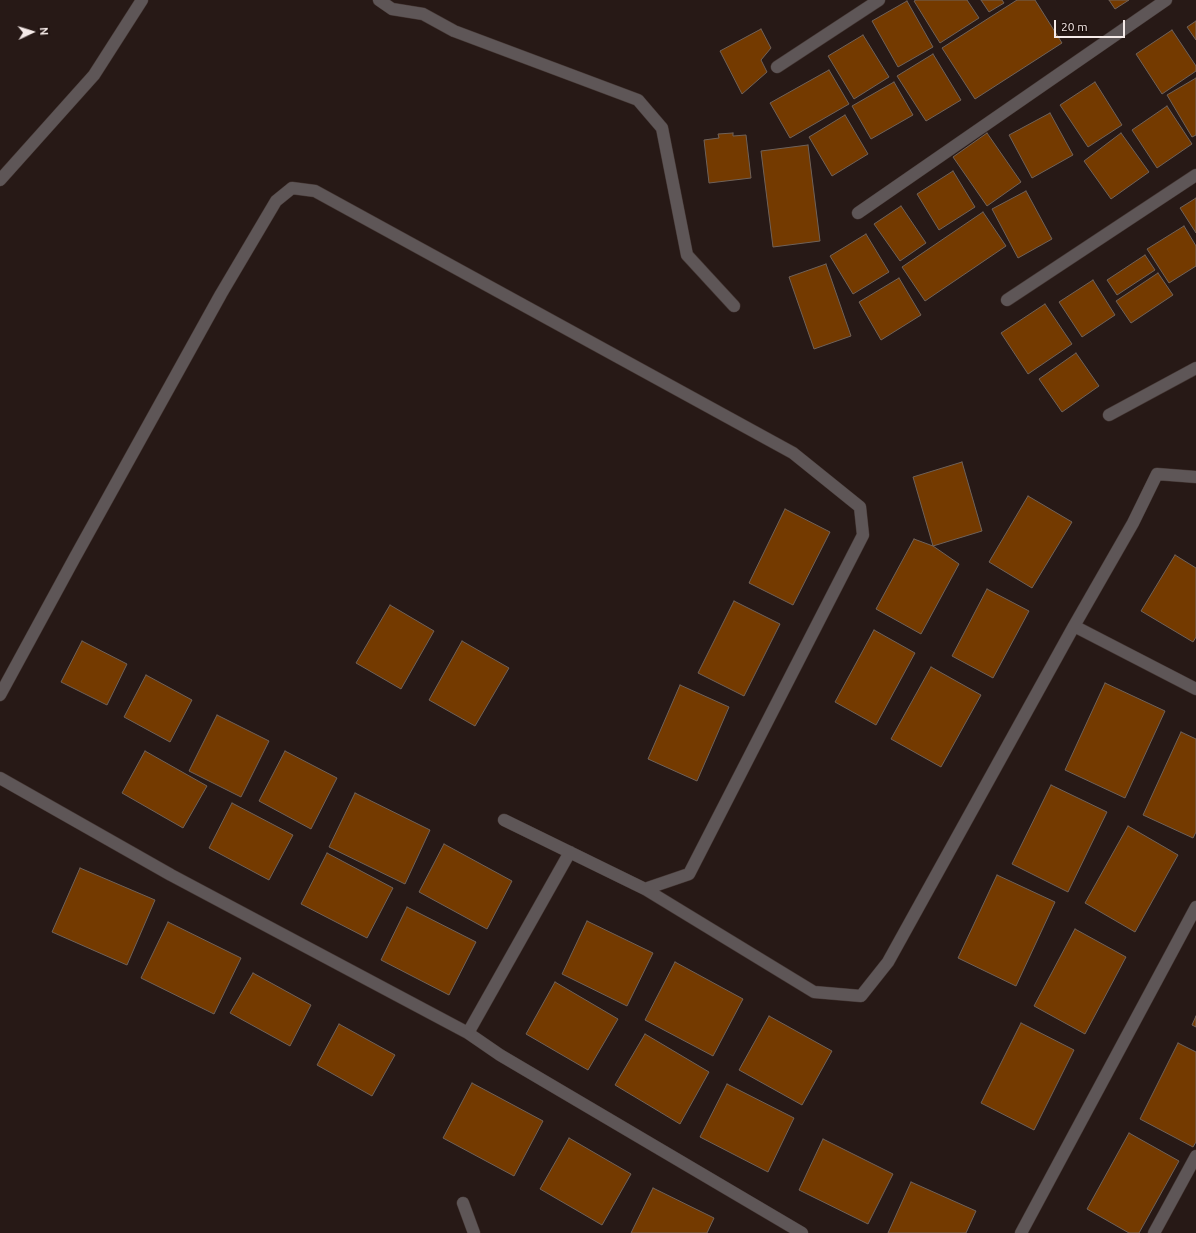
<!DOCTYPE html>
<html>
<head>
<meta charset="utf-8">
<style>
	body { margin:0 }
	#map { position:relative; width:1196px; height:1233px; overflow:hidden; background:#271916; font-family:Ubuntu,sans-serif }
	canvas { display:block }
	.north { position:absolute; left:12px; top:12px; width:40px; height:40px; -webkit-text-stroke:3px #1e100d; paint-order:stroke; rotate:86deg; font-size:11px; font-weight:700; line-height:16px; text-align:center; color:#f5eae8 }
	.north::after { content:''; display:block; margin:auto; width:14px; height:18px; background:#f5eae8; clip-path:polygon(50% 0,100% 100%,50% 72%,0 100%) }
	.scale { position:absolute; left:1054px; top:20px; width:71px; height:18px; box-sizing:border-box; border:2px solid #f5eae8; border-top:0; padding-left:5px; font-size:12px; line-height:14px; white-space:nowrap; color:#f5eae8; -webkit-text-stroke:3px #1e100d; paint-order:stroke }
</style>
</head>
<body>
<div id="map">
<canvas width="1196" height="1233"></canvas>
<div class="north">N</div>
<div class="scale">20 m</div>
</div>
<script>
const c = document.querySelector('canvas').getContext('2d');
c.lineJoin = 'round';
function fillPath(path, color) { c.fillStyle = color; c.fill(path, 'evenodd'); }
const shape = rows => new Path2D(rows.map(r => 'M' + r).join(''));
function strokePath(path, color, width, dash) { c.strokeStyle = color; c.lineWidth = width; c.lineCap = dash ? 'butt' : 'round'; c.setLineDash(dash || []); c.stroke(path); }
const building = shape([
	[916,0,967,0,979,18,940,43,914,1,916,0],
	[981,0,1002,0,1004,3,989,12,981,0],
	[1017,0,1035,0,1062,43,975,99,942,48,1017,0],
	[1109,0,1129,0,1115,9,1109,0],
	[907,1,933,47,898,67,872,21,907,1],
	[1196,21,1196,40,1187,27,1196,21],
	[761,29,771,48,761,60,767,72,742,94,720,51,761,29],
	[1172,30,1196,66,1196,71,1162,94,1136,54,1172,30],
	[863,35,889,77,854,99,828,56,863,35],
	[933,54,961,100,926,121,897,76,933,54],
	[829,70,849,104,790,138,770,103,829,70],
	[1196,78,1196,135,1192,137,1167,95,1196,78],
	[894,82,913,115,871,139,852,106,894,82],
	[1095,82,1122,125,1088,147,1060,105,1095,82],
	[1167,106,1192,144,1157,168,1132,130,1167,106],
	[1050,113,1073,155,1032,178,1009,135,1050,113],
	[845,115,868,154,832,176,809,137,845,115],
	[733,133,733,136,746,135,751,178,709,183,704,140,719,138,718,134,733,133],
	[987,133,1021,182,987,206,953,157,987,133],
	[1121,133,1149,172,1111,199,1084,161,1121,133],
	[808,145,820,241,773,247,761,151,808,145],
	[953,171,975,207,939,230,917,194,953,171],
	[1026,191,1052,239,1018,258,992,209,1026,191],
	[1196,198,1196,233,1180,208,1196,198],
	[901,206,926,243,900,261,874,224,901,206],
	[983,212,1006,246,925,301,902,267,983,212],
	[1184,226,1196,246,1196,266,1169,283,1147,249,1184,226],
	[866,234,889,272,853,294,830,256,866,234],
	[1145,255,1155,270,1117,295,1107,280,1145,255],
	[826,264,851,336,814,349,789,277,826,264],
	[1158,273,1173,295,1131,323,1116,301,1158,273],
	[899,278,921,315,881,340,859,302,899,278],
	[1093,280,1115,315,1082,337,1059,302,1093,280],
	[1045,304,1072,344,1028,374,1001,333,1045,304],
	[1076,353,1099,386,1062,412,1039,379,1076,353],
	[962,462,982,531,933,546,913,477,962,462],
	[1028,496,1072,522,1032,588,989,562,1028,496],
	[785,509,830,532,793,605,749,583,785,509],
	[914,539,933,546,959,564,921,634,876,609,914,539],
	[1175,555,1196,568,1196,637,1193,642,1141,611,1175,555],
	[987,589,1029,611,993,678,952,656,987,589],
	[734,601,780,624,744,696,698,673,734,601],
	[390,605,434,631,401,689,356,663,390,605],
	[874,630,915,653,876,725,835,702,874,630],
	[82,641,127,664,107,705,61,682,82,641],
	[462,641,509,668,475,726,429,700,462,641],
	[931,667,981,695,941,767,891,739,931,667],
	[146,675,192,700,170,742,124,717,146,675],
	[1105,683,1165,711,1125,798,1065,770,1105,683],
	[680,685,729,707,697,781,648,759,680,685],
	[217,715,269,741,241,797,189,771,217,715],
	[1181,732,1196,739,1196,832,1193,838,1143,815,1181,732],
	[145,751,207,786,183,828,122,793,145,751],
	[285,751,337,778,311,829,259,801,285,751],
	[1051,785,1107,812,1068,892,1012,864,1051,785],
	[355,793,430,830,405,884,329,847,355,793],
	[232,803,293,835,269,880,209,848,232,803],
	[1128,826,1178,855,1135,932,1085,903,1128,826],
	[444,844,512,881,487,929,419,892,444,844],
	[327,853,393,888,367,938,301,904,327,853],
	[80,868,155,900,127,965,52,932,80,868],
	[997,875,1055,902,1016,986,958,958,997,875],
	[407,907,476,942,449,995,381,960,407,907],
	[587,921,653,953,627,1006,562,974,587,921],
	[168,922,241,958,214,1014,141,978,168,922],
	[1075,929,1126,957,1085,1034,1034,1006,1075,929],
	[675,962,743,999,713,1056,645,1020,675,962],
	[253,973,311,1005,290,1046,230,1013,253,973],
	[555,982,618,1019,588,1070,526,1034,555,982],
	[769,1016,832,1051,802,1105,739,1070,769,1016],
	[1196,1016,1196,1027,1192,1025,1196,1016],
	[1021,1023,1074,1050,1034,1130,981,1103,1021,1023],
	[339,1024,395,1055,372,1096,317,1065,339,1024],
	[645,1034,709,1072,680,1124,615,1085,645,1034],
	[1178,1043,1196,1052,1196,1142,1193,1147,1140,1119,1178,1043],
	[472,1083,543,1121,514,1176,443,1138,472,1083],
	[727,1084,794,1118,768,1172,700,1137,727,1084],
	[1129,1133,1179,1161,1139,1233,1129,1233,1087,1209,1129,1133],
	[569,1138,631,1174,602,1225,540,1189,569,1138],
	[823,1139,893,1174,868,1224,799,1190,823,1139],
	[911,1182,976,1211,966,1233,888,1233,911,1182],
	[653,1188,714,1218,707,1233,631,1233,653,1188]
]);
fillPath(building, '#743a00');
strokePath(building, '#706259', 1);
const minor = shape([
	[379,0,392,9,423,14,454,31,638,100,662,128,687,255,734,306],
	[777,67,879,0],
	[0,180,94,75,142,0],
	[858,213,1166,0],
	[1007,300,1196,175],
	[1109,415,1196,368],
	[1074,626,1133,523,1157,474,1196,477],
	[0,695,74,559,221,294,276,201,292,188,315,191,793,453,860,507,863,535,689,874,645,889,504,820],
	[0,778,171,875,468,1033],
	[570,852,468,1033,500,1055,802,1233],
	[645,889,814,992,861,996,888,962,1074,626,1196,689],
	[463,1203,474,1233],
	[1021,1233,1196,907],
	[1154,1233,1196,1156]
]);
strokePath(minor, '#443633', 13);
strokePath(minor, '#5e5657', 12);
</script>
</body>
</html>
